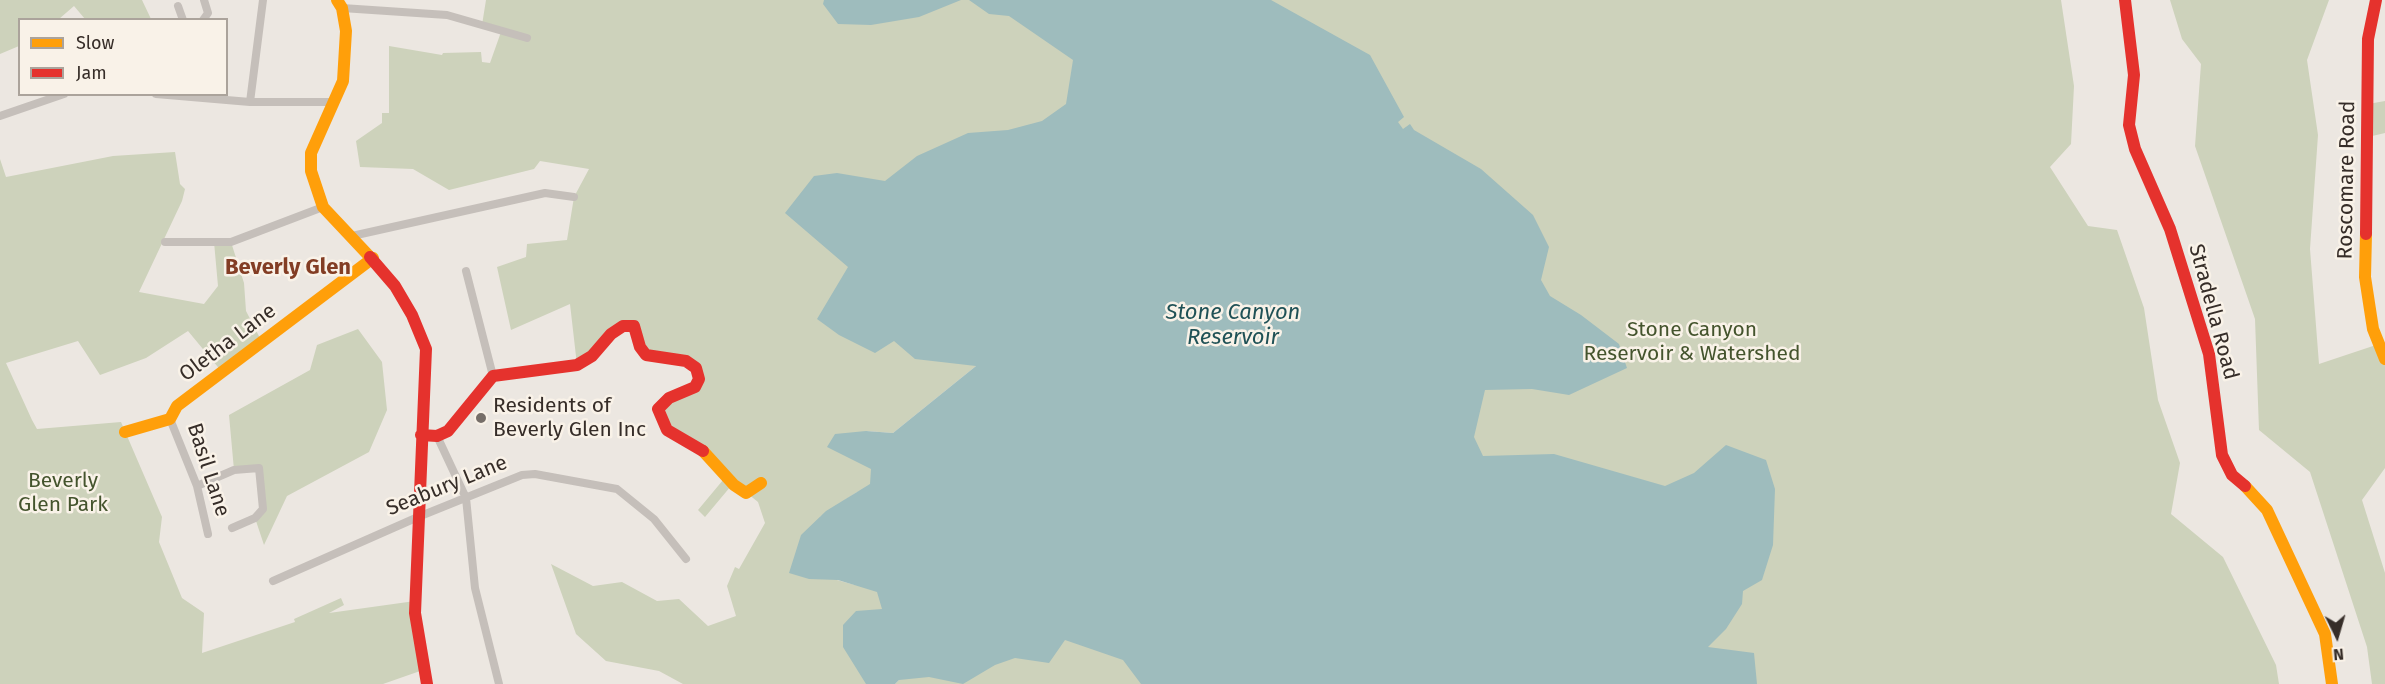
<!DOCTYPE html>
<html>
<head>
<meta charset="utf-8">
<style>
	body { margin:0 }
	#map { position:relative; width:2385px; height:684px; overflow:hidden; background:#ece7e1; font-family:"Fira Sans",sans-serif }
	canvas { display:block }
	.legend { position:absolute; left:18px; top:18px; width:210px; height:78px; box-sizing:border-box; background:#f9f2e8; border:2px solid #aba39b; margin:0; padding:8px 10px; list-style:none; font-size:18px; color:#362d28 }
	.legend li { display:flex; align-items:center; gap:12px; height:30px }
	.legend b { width:30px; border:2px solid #aba39b }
	.north { position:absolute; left:2307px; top:606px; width:60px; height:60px; -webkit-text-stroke:4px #f9f2e8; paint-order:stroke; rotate:175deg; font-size:16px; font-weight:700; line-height:24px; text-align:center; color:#362d28 }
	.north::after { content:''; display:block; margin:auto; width:21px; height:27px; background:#362d28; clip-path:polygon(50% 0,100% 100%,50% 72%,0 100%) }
</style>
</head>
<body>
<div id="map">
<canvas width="2385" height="684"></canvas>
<ul class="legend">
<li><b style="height:8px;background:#ff9f0a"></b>Slow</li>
<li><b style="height:8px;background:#e5322d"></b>Jam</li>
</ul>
<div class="north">N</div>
</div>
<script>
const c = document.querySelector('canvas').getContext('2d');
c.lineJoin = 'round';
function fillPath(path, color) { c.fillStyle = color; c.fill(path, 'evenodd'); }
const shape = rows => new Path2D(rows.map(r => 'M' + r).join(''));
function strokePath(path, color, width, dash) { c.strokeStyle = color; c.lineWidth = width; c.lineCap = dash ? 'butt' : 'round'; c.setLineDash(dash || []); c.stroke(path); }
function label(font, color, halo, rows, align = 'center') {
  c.font = font + ' "Fira Sans",sans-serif'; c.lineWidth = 5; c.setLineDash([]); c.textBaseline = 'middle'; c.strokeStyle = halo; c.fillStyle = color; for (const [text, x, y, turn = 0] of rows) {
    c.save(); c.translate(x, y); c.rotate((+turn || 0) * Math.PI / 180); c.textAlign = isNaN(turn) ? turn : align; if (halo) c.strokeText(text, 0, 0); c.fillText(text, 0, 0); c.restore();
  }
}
fillPath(shape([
	[0,0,142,0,151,19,85,19,74,6,59,19,20,20,19,46,0,54],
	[486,0,980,0,1144,63,976,366,893,433,866,431,946,477,857,492,820,517,837,580,855,585,1081,609,1216,684,895,684,899,680,888,684,683,684,659,671,606,661,576,634,551,564,593,586,622,582,657,601,679,599,708,626,736,616,727,586,735,567,739,569,765,523,758,502,677,437,658,409,695,386,696,368,646,355,638,335,623,326,577,365,570,304,511,330,497,267,526,257,527,244,567,240,574,197,589,169,540,161,534,169,449,190,413,169,360,167,356,141,382,123,382,113,389,113,389,46,442,55,443,53,481,52,482,62,490,63,501,32,482,25],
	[1163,0,2061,0,2074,86,2071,144,2050,167,2088,226,2117,230,2144,308,2158,400,2180,463,2171,514,2223,557,2276,665,2279,684,1224,684],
	[2170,0,2329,0,2307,60,2318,135,2310,249,2319,364,2379,344,2385,359,2385,468,2362,500,2385,573,2385,684,2372,684,2367,647,2310,472,2259,430,2255,319,2195,146,2201,64,2182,39],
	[2385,101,2385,133,2368,137,2368,104],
	[175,152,180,184,185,189,182,201,139,292,204,304,218,286,214,242,231,242,244,283,246,311,262,342,222,372,188,331,146,358,100,375,78,341,6,363,32,420,37,429,121,422,162,517,159,542,182,598,204,613,202,653,295,622,294,619,341,598,344,605,329,613,415,601,423,670,383,684,0,684,0,159,6,177,113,156],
	[358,329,382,362,387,410,369,452,287,496,264,545,255,518,263,509,259,468,234,470,229,415,310,370,317,345],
	[723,480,731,486,705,517,698,510]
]), '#cdd2bb');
fillPath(shape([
	[824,0,961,0,919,17,871,25,838,24,823,4],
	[969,0,1271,0,1370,55,1404,117,1398,122,1403,129,1410,124,1414,130,1481,169,1533,215,1549,247,1541,280,1550,296,1581,315,1619,344,1627,368,1569,395,1532,389,1485,390,1474,437,1483,456,1554,454,1665,486,1694,473,1726,445,1766,460,1775,489,1773,545,1762,580,1743,591,1742,604,1726,629,1708,647,1754,653,1757,684,1141,684,1123,660,1065,640,1049,663,1015,658,995,665,963,684,929,677,899,680,895,684,866,684,843,647,843,625,856,611,882,609,877,592,838,580,809,579,789,573,801,535,826,511,870,484,871,469,827,447,835,434,866,431,893,433,976,366,915,359,894,341,875,353,839,335,817,319,848,267,785,213,814,176,837,173,885,181,917,156,968,133,1008,130,1042,121,1066,104,1073,60,1009,16,989,14]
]), '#9ebcbd');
strokePath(shape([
	[178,6,183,20],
	[342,8,447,15,527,38],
	[203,20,208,13,204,0],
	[156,94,250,102,333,102],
	[250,102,263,0],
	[0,116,64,94],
	[352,236,545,193,574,197],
	[165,242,231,242,323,207],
	[466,271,493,376],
	[170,419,197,486,208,534],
	[437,436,466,498,475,588,499,684],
	[197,486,234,470,259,468,263,509,255,518,232,528],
	[273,581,418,517,522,475,535,474,617,489,654,519,686,559]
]), '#c5bfba', 8);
strokePath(shape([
	[337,0,342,8,346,31,343,81,311,153,311,171,323,207,370,257],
	[2366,234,2365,277,2373,329,2385,359],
	[125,432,170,419,177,406,373,258],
	[703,451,734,485,746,493,761,483],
	[2245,486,2267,510,2325,634,2332,684]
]), '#ff9f0a', 12);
strokePath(shape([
	[2125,0,2134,75,2129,125,2135,149,2170,229,2209,354,2222,455,2232,475,2245,486],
	[2366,234,2368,39,2376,0],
	[370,257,395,286,412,315,426,349,415,613,427,684],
	[421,435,437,436,448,431,493,376,577,365,592,356,611,334,623,326,634,326,640,347,646,355,686,361,696,368,699,379,695,387,669,398,658,409,667,430,703,451]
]), '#e5322d', 12);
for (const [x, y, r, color] of [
	[481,418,6,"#766e69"]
]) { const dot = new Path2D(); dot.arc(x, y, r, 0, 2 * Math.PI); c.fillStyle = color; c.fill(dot); strokePath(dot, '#f9f2e8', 2); }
label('21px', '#362d28', '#f9f2e8', [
	["Roscomare Road",2347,180,-89],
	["Stradella Road",2213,312,75],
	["Oletha Lane",228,343,-37],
	["Basil Lane",208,470,72],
	["Seabury Lane",447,486,-22]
]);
label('21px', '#44542d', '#f9f2e8', [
	["Stone Canyon",1692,330],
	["Reservoir & Watershed",1692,354],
	["Beverly",63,481],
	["Glen Park",63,505]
]);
label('21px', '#362d28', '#f9f2e8', [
	["Residents of",493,406],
	["Beverly Glen Inc",493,430]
], 'left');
label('bold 22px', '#833d24', '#f9f2e8', [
	["Beverly Glen",288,268]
]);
label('italic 22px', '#1f5156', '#f9f2e8', [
	["Stone Canyon",1233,313],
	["Reservoir",1233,338]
]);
</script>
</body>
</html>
